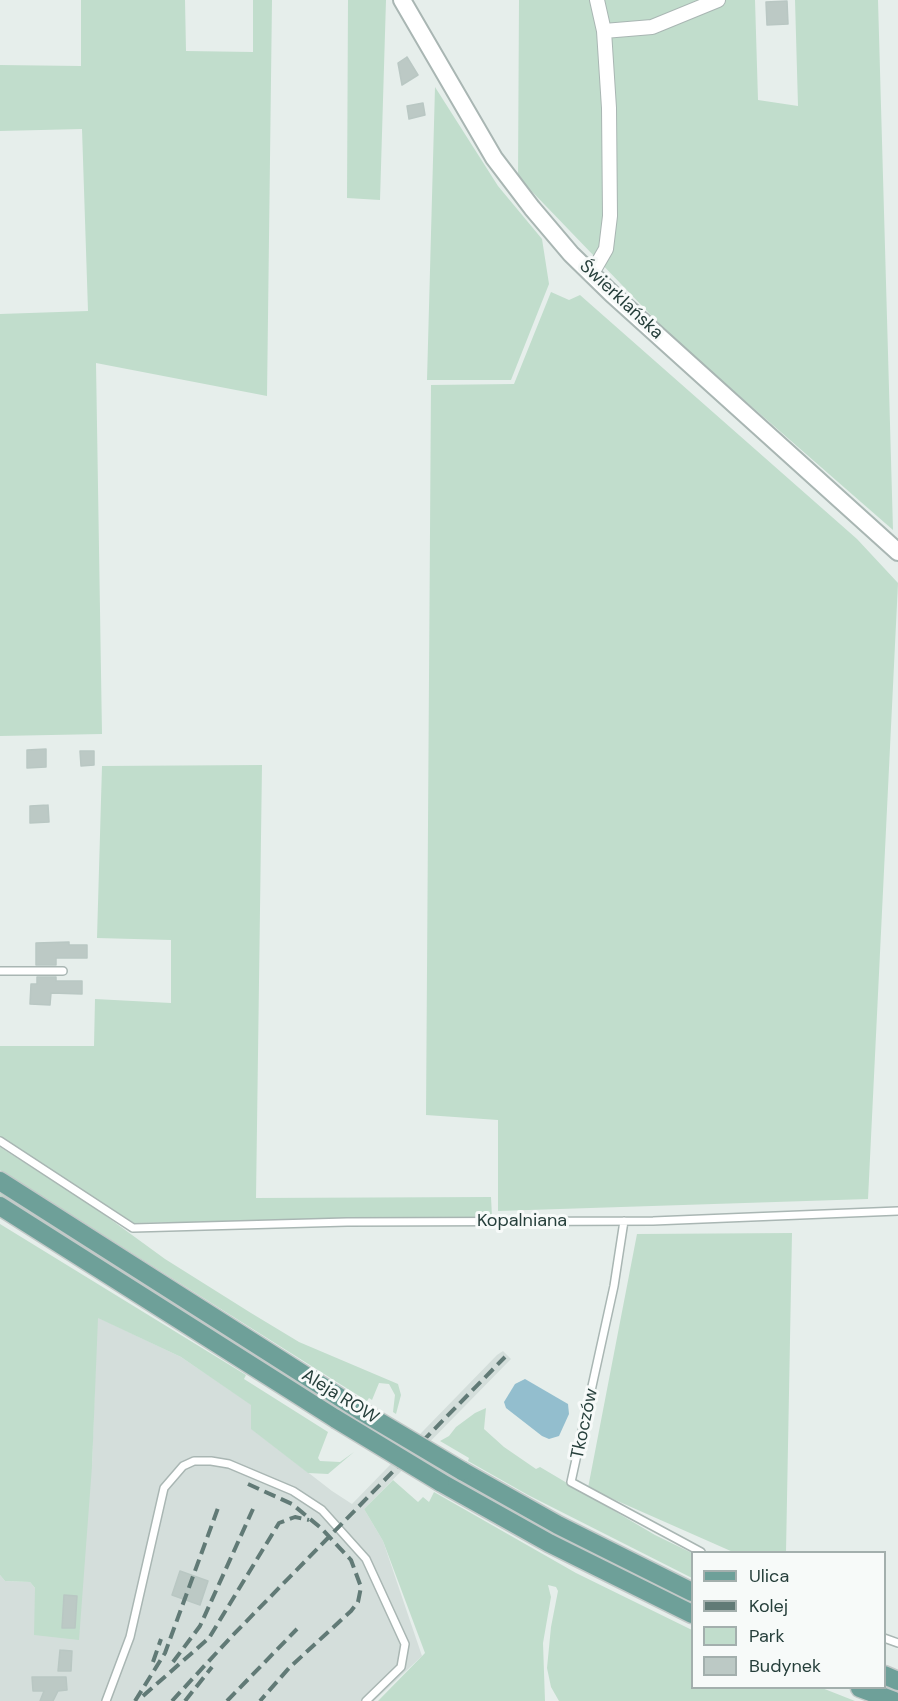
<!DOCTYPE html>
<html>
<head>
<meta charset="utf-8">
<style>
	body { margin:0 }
	#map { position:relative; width:898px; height:1701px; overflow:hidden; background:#e6eeeb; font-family:"DM Sans",sans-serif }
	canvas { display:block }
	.legend { position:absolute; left:691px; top:1551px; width:195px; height:138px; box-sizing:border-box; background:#f7faf9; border:2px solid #a3afad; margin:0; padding:8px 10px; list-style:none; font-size:18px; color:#263f3b }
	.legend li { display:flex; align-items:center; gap:12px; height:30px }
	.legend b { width:30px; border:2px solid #a3afad }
</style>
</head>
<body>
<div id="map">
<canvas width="898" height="1701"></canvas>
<ul class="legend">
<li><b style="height:8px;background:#6ea099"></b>Ulica</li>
<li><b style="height:8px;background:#617a76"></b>Kolej</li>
<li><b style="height:16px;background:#c1ddcc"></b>Park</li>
<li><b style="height:16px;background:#bcc9c5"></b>Budynek</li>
</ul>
</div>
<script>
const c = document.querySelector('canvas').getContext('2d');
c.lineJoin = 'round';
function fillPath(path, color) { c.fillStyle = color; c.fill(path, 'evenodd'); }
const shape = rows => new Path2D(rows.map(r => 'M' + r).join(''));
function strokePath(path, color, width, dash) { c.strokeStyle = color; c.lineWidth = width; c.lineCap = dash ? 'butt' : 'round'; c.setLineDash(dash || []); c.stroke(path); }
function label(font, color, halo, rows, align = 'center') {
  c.font = font + ' "DM Sans",sans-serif'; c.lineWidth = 6; c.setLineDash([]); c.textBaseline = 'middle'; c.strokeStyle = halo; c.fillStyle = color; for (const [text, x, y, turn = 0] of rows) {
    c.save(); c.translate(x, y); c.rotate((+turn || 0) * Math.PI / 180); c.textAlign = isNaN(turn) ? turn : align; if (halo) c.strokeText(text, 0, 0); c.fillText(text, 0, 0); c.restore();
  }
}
fillPath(shape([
	[97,1317,181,1357,252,1405,252,1429,332,1491,352,1504,497,1355,503,1351,511,1359,364,1509,383,1541,422,1656,374,1701,0,1701,0,1575,5,1581,30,1582,35,1588,92,1466]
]), '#d4dedb');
fillPath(shape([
	[81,0,185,0,186,51,253,52,253,0,272,0,267,396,96,363,102,734,0,736,0,314,88,311,82,129,0,131,0,65,81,66],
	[348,0,386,0,380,200,347,198],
	[519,0,755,0,758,100,798,106,795,0,878,0,893,530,672,337,518,177],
	[435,87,498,186,542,239,549,284,511,380,427,380],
	[551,292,569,300,580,295,857,539,898,583,868,1199,498,1211,498,1120,426,1115,431,385,514,384],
	[262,765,256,1198,491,1197,492,1217,134,1223,0,1137,0,1046,94,1046,95,999,171,1003,171,940,97,938,102,766],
	[0,1147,95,1208,165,1259,251,1313,299,1342,398,1384,401,1395,396,1414,393,1412,395,1395,389,1384,379,1383,372,1400,369,1398,367,1401,0,1170],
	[0,1193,195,1316,193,1319,0,1197],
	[0,1224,246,1375,244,1379,328,1432,318,1458,320,1461,340,1462,354,1452,328,1474,308,1473,251,1429,251,1405,181,1357,98,1318,92,1466,79,1640,34,1635,35,1588,30,1582,5,1581,0,1575],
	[792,1233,786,1552,733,1552,588,1488,637,1234],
	[486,1408,484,1429,504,1447,536,1469,540,1467,655,1535,692,1553,692,1578,528,1495,468,1461,469,1458,440,1441,449,1436,456,1427,475,1413],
	[436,1466,692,1601,692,1606,583,1552,433,1469],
	[393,1480,418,1502,423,1497,429,1502,434,1492,576,1573,692,1630,692,1688,822,1688,855,1701,559,1701,551,1687,547,1668,551,1627,558,1591,556,1587,548,1585,551,1597,543,1643,545,1701,378,1701,425,1653,383,1541,364,1509]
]), '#c1ddcc');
fillPath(shape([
	[525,1379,568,1404,569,1414,559,1436,549,1439,542,1436,506,1408,504,1402,515,1384]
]), '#93bece');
const building = shape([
	[787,1,788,24,767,25,766,2,787,1],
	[407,57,418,75,402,85,398,63,407,57],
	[423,103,425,115,409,119,407,106,423,103],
	[46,749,46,767,27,768,27,750,46,749],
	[80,751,94,751,94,765,81,766,80,751],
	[48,805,49,822,30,823,30,806,48,805],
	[69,942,69,945,87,945,87,958,56,958,56,965,36,965,36,943,69,942],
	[37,977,56,977,56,981,82,981,82,994,51,993,50,1005,30,1004,31,984,37,984,37,977],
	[180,1571,208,1581,200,1605,172,1595,180,1571],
	[64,1595,77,1596,75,1628,62,1628,64,1595],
	[60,1650,72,1651,71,1671,58,1671,60,1650],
	[32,1677,66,1677,67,1690,58,1691,53,1701,40,1701,44,1691,33,1691,32,1677]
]);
fillPath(building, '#bcc9c5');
strokePath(building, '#b9c7c3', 1.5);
const service = shape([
	[0,971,63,971],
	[0,1141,133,1228,347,1222,653,1221,898,1211],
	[624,1221,614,1286,571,1482,701,1552],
	[884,1638,898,1643],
	[106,1701,130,1637,164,1488,183,1466,194,1461,211,1461,229,1464,293,1491,322,1510,366,1559,405,1644,401,1667,366,1701]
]);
const minor = shape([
	[604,31,652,27,718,0],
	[591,275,606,249,610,216,609,108,604,31,597,0]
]);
const tertiary = shape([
	[402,0,494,158,532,208,571,254,612,294,898,552]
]);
const primary = shape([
	[0,1181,361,1411],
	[0,1206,336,1419],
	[462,1471,558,1525,692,1592],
	[440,1482,549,1543,692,1614],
	[884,1675,898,1681],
	[860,1688,894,1701]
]);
strokePath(service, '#a9b6b3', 10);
strokePath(minor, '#a9b6b3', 16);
strokePath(tertiary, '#a9b6b3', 20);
strokePath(primary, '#c2c9c8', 21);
strokePath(service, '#fff', 7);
strokePath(minor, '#fff', 14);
strokePath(tertiary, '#fff', 16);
strokePath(primary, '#6ea099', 18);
strokePath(shape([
	[248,1484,292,1504,321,1528,351,1560,361,1587,358,1602,351,1611,289,1668,260,1701],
	[153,1662,161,1639],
	[173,1662,200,1626,253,1509],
	[143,1696,209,1638,279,1523,295,1517,309,1520],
	[135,1701,165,1653,218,1508],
	[172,1701,232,1636,505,1357],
	[185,1701,212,1667],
	[227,1701,297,1629]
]), '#617a76', 4, [12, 6]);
const primaryBridge = shape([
	[361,1411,462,1471],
	[336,1419,440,1482]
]);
strokePath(primaryBridge, '#c2c9c8', 21, []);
strokePath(primaryBridge, '#6ea099', 18);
label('18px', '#263f3b', '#f7faf9', [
	["Świerklańska",621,300,43],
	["Kopalniana",522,1221],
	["Aleja ROW",340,1397,32],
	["Tkoczów",585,1424,-78]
]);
</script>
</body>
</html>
